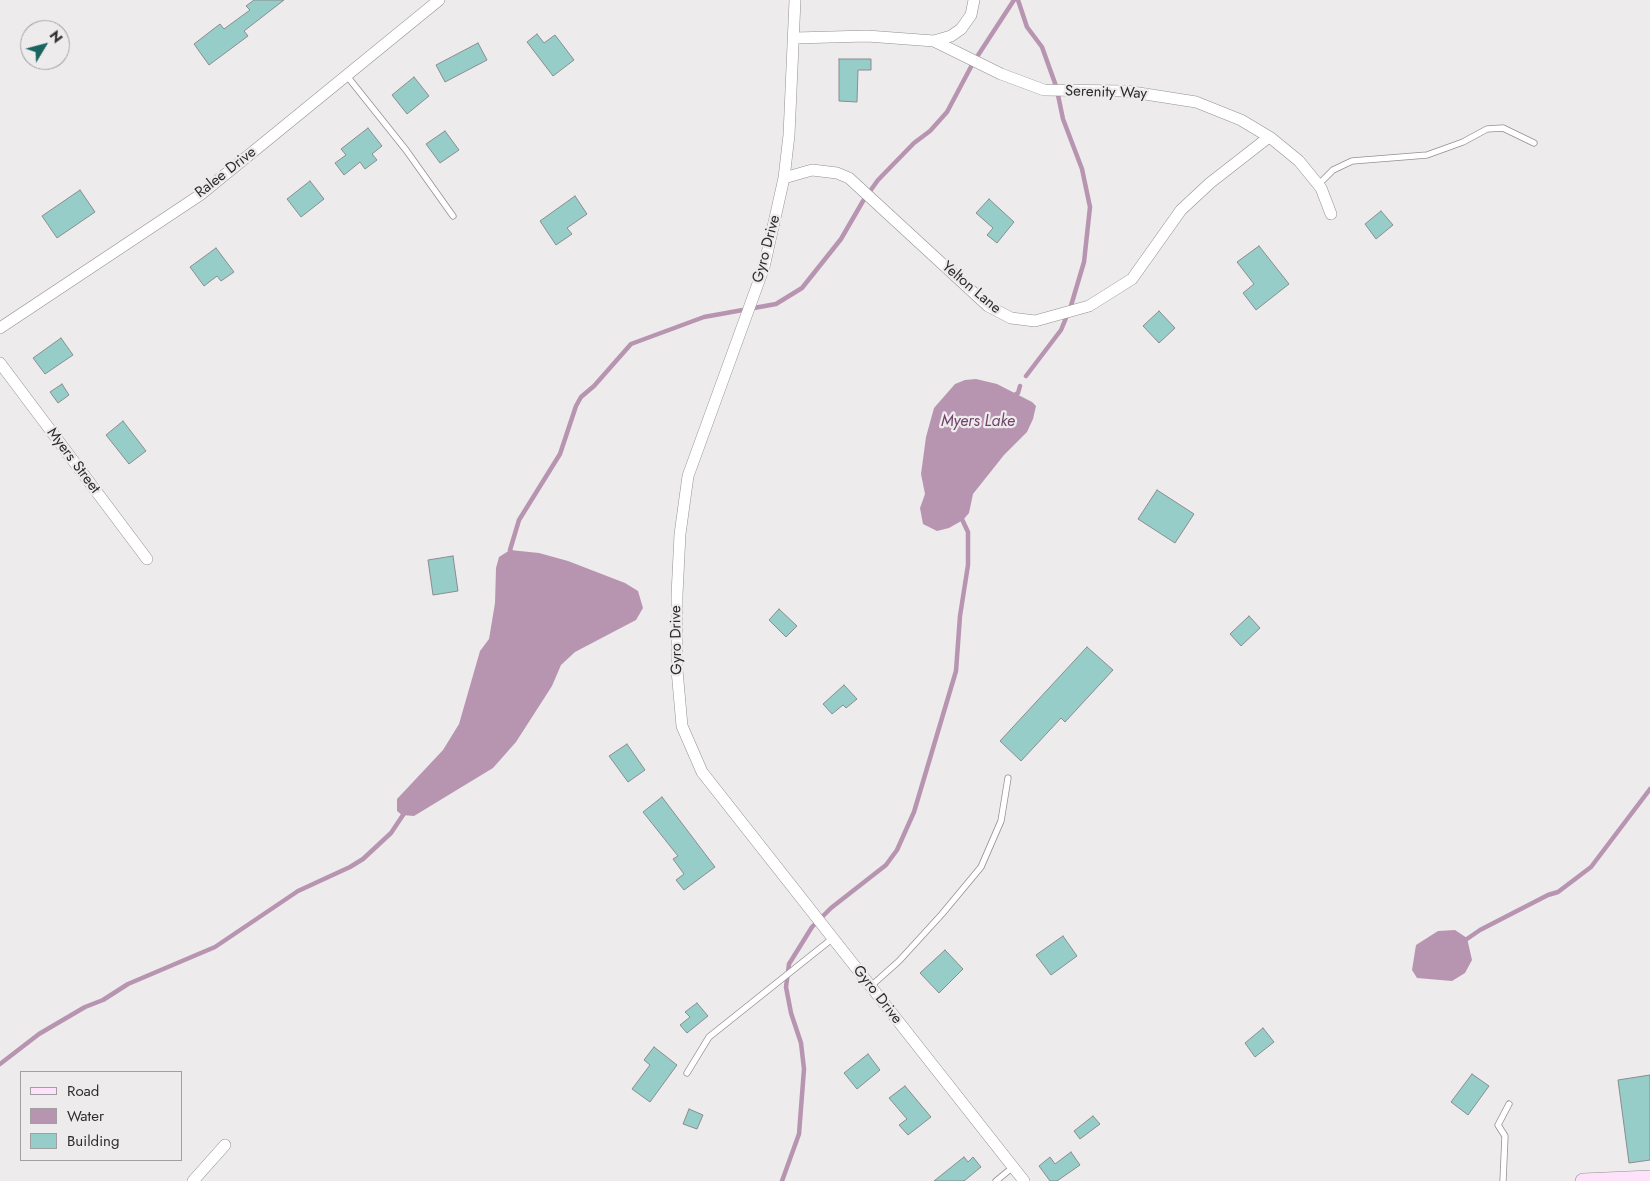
<!DOCTYPE html>
<html>
<head>
<meta charset="utf-8">
<style>
	body { margin:0 }
	#map { position:relative; width:1650px; height:1181px; overflow:hidden; background:#eeebed; font-family:Jost,sans-serif }
	canvas { display:block }
	.legend { position:absolute; left:20px; top:1071px; width:162px; height:90px; box-sizing:border-box; background:#eeebed; border:1px solid #a19fa0; margin:0; padding:6px 9px; list-style:none; font-size:15px; color:#2d2c2c }
	.legend li { display:flex; align-items:center; gap:10px; height:25px }
	.legend b { width:25px; border:1px solid #a19fa0 }
	.north { position:absolute; left:20px; top:20px; width:50px; height:50px; box-sizing:border-box; background:#eeebed; border:1px solid #a19fa0; border-radius:50%; rotate:53deg; font-size:14px; font-weight:700; line-height:20px; text-align:center; color:#2d2c2c }
	.north::after { content:''; display:block; margin:auto; width:18px; height:22px; background:#196560; clip-path:polygon(50% 0,100% 100%,50% 72%,0 100%) }
</style>
</head>
<body>
<div id="map">
<canvas width="1650" height="1181"></canvas>
<ul class="legend">
<li><b style="height:6px;background:#fee2fa"></b>Road</li>
<li><b style="height:14px;background:#b795b1"></b>Water</li>
<li><b style="height:14px;background:#97cdc8"></b>Building</li>
</ul>
<div class="north">N</div>
</div>
<script>
const c = document.querySelector('canvas').getContext('2d');
c.lineJoin = 'round';
function fillPath(path, color) { c.fillStyle = color; c.fill(path, 'evenodd'); }
const shape = rows => new Path2D(rows.map(r => 'M' + r).join(''));
function strokePath(path, color, width, dash) { c.strokeStyle = color; c.lineWidth = width; c.lineCap = dash ? 'butt' : 'round'; c.setLineDash(dash || []); c.stroke(path); }
function label(font, color, halo, rows, align = 'center') {
  c.font = font + ' Jost,sans-serif'; c.lineWidth = 4.5; c.setLineDash([]); c.textBaseline = 'middle'; c.strokeStyle = halo; c.fillStyle = color; for (const [text, x, y, turn = 0] of rows) {
    c.save(); c.translate(x, y); c.rotate((+turn || 0) * Math.PI / 180); c.textAlign = isNaN(turn) ? turn : align; if (halo) c.strokeText(text, 0, 0); c.fillText(text, 0, 0); c.restore();
  }
}
fillPath(shape([
	[976,379,997,384,1032,402,1036,406,1033,419,1027,432,1004,455,973,494,969,513,963,520,949,528,937,531,923,524,920,508,925,494,921,474,926,437,934,408,955,384,965,380],
	[510,550,539,553,568,561,625,583,638,591,643,608,636,620,575,652,561,665,552,686,516,742,493,768,414,816,402,815,397,811,397,799,443,750,459,724,480,651,489,639,495,603,496,568,499,557],
	[1455,930,1467,938,1472,960,1465,973,1452,981,1417,978,1412,970,1416,945,1438,931]
]), '#b795b1');
strokePath(shape([
	[1018,0,1027,27,1042,47,1056,86],
	[1058,95,1063,119,1082,169,1090,207,1084,262,1070,309],
	[1026,376,1061,330,1066,318],
	[1013,396,1018,393,1020,386],
	[513,554,510,550,519,520,560,454,576,406,581,397,594,386,631,344,704,317,776,304,802,288,841,239,863,201,878,180,914,143,930,131,947,112,973,63,1014,0],
	[1464,941,1480,930,1548,895,1558,892,1591,867,1650,789],
	[0,1064,39,1034,85,1007,103,1000,128,984,215,947,298,891,350,867,363,859,391,833,405,812],
	[782,1181,799,1134,804,1069,801,1043,791,1013,786,987,789,964,812,927,831,908,886,865,897,850,914,812,956,671,960,616,968,565,968,532,960,515]
]), '#b795b1', 4.5);
const building = shape([
	[254,0,284,0,244,31,248,36,209,65,194,44,220,24,224,29,250,10,246,6,254,0],
	[537,34,544,43,555,35,574,60,553,76,527,42,537,34],
	[478,43,487,60,445,82,436,65,478,43],
	[839,59,871,59,871,70,858,70,857,102,839,101,839,59],
	[414,77,429,96,407,114,392,95,414,77],
	[368,128,382,146,372,154,377,160,365,169,360,162,344,175,335,163,346,155,341,149,368,128],
	[445,131,459,150,440,163,426,144,445,131],
	[310,181,324,199,301,217,287,199,310,181],
	[80,190,95,212,57,238,42,216,80,190],
	[575,196,587,214,567,228,572,234,556,245,540,221,575,196],
	[989,199,1014,222,997,243,987,235,993,228,976,213,989,199],
	[1381,211,1393,225,1376,239,1365,224,1381,211],
	[1259,246,1289,284,1256,310,1243,293,1254,284,1237,262,1259,246],
	[216,248,234,272,221,281,217,276,204,286,190,267,216,248],
	[1159,311,1175,328,1159,343,1143,326,1159,311],
	[61,338,73,355,45,374,33,358,61,338],
	[62,384,69,395,58,403,50,392,62,384],
	[123,421,146,451,129,464,106,435,123,421],
	[1157,490,1194,514,1175,543,1138,519,1157,490],
	[453,556,458,591,433,595,428,560,453,556],
	[779,609,797,626,786,637,769,620,779,609],
	[1249,616,1260,628,1241,646,1230,634,1249,616],
	[1087,647,1113,670,1065,722,1061,718,1021,761,1000,741,1087,647],
	[844,685,857,699,846,708,843,705,832,714,823,704,844,685],
	[627,744,645,770,628,782,609,756,627,744],
	[662,797,715,867,684,890,676,880,684,874,673,859,678,856,643,812,662,797],
	[1063,936,1077,956,1051,975,1036,955,1063,936],
	[945,950,963,969,939,993,920,973,945,950],
	[697,1003,708,1016,687,1033,680,1025,690,1017,685,1012,697,1003],
	[1263,1028,1274,1042,1255,1057,1245,1043,1263,1028],
	[654,1047,677,1065,650,1102,632,1089,650,1065,644,1060,654,1047],
	[868,1054,880,1070,857,1089,844,1073,868,1054],
	[1472,1074,1489,1086,1468,1115,1451,1102,1472,1074],
	[1650,1075,1650,1160,1629,1163,1618,1080,1650,1075],
	[905,1086,931,1117,908,1135,899,1125,907,1119,889,1098,905,1086],
	[689,1109,703,1115,697,1129,683,1124,689,1109],
	[1093,1116,1100,1124,1080,1139,1074,1131,1093,1116],
	[1071,1152,1080,1165,1057,1181,1050,1181,1039,1166,1050,1157,1055,1164,1071,1152],
	[964,1157,968,1162,973,1157,981,1167,964,1181,934,1181,964,1157]
]);
fillPath(building, '#97cdc8');
strokePath(building, '#898d8d', 1);
const service = shape([
	[347,76,406,150,453,216],
	[1318,185,1333,170,1352,161,1427,155,1463,142,1487,129,1503,128,1534,143],
	[871,986,899,961,942,914,981,867,1001,821,1008,778],
	[687,1073,709,1037,833,938],
	[996,1181,1013,1167],
	[1503,1181,1505,1136,1498,1125,1509,1104]
]);
const minor = shape([
	[795,0,789,135,784,178,764,267,688,476,680,534,677,595,677,670,682,726,702,772,1024,1181],
	[795,38,867,36,934,41,1001,74,1044,90,1126,91,1196,102,1241,120,1271,138,1299,161,1321,188,1331,214],
	[934,41,951,36,961,29,971,15,974,0],
	[784,178,812,170,837,173,849,178,988,306,1011,318,1035,321,1089,306,1132,279,1181,210,1210,183,1269,137],
	[0,328,200,195,439,0],
	[0,363,147,559],
	[193,1181,225,1145]
]);
const secondary = shape([
	[1583,1181,1650,1178]
]);
strokePath(service, '#939093', 7);
strokePath(minor, '#939093', 12);
strokePath(secondary, '#939093', 16);
strokePath(service, '#fff', 5.5);
strokePath(minor, '#fff', 11);
strokePath(secondary, '#fee2fa', 15);
label('15px', '#2d2c2c', '#eeebed', [
	["Serenity Way",1106,93,2],
	["Ralee Drive",226,173,-38],
	["Gyro Drive",767,249,-75],
	["Yelton Lane",971,288,40],
	["Myers Street",73,461,53],
	["Gyro Drive",677,640,-91],
	["Gyro Drive",877,995,52]
]);
label('italic 16px', '#71436b', '#eeebed', [
	["Myers Lake",978,422]
]);
</script>
</body>
</html>
